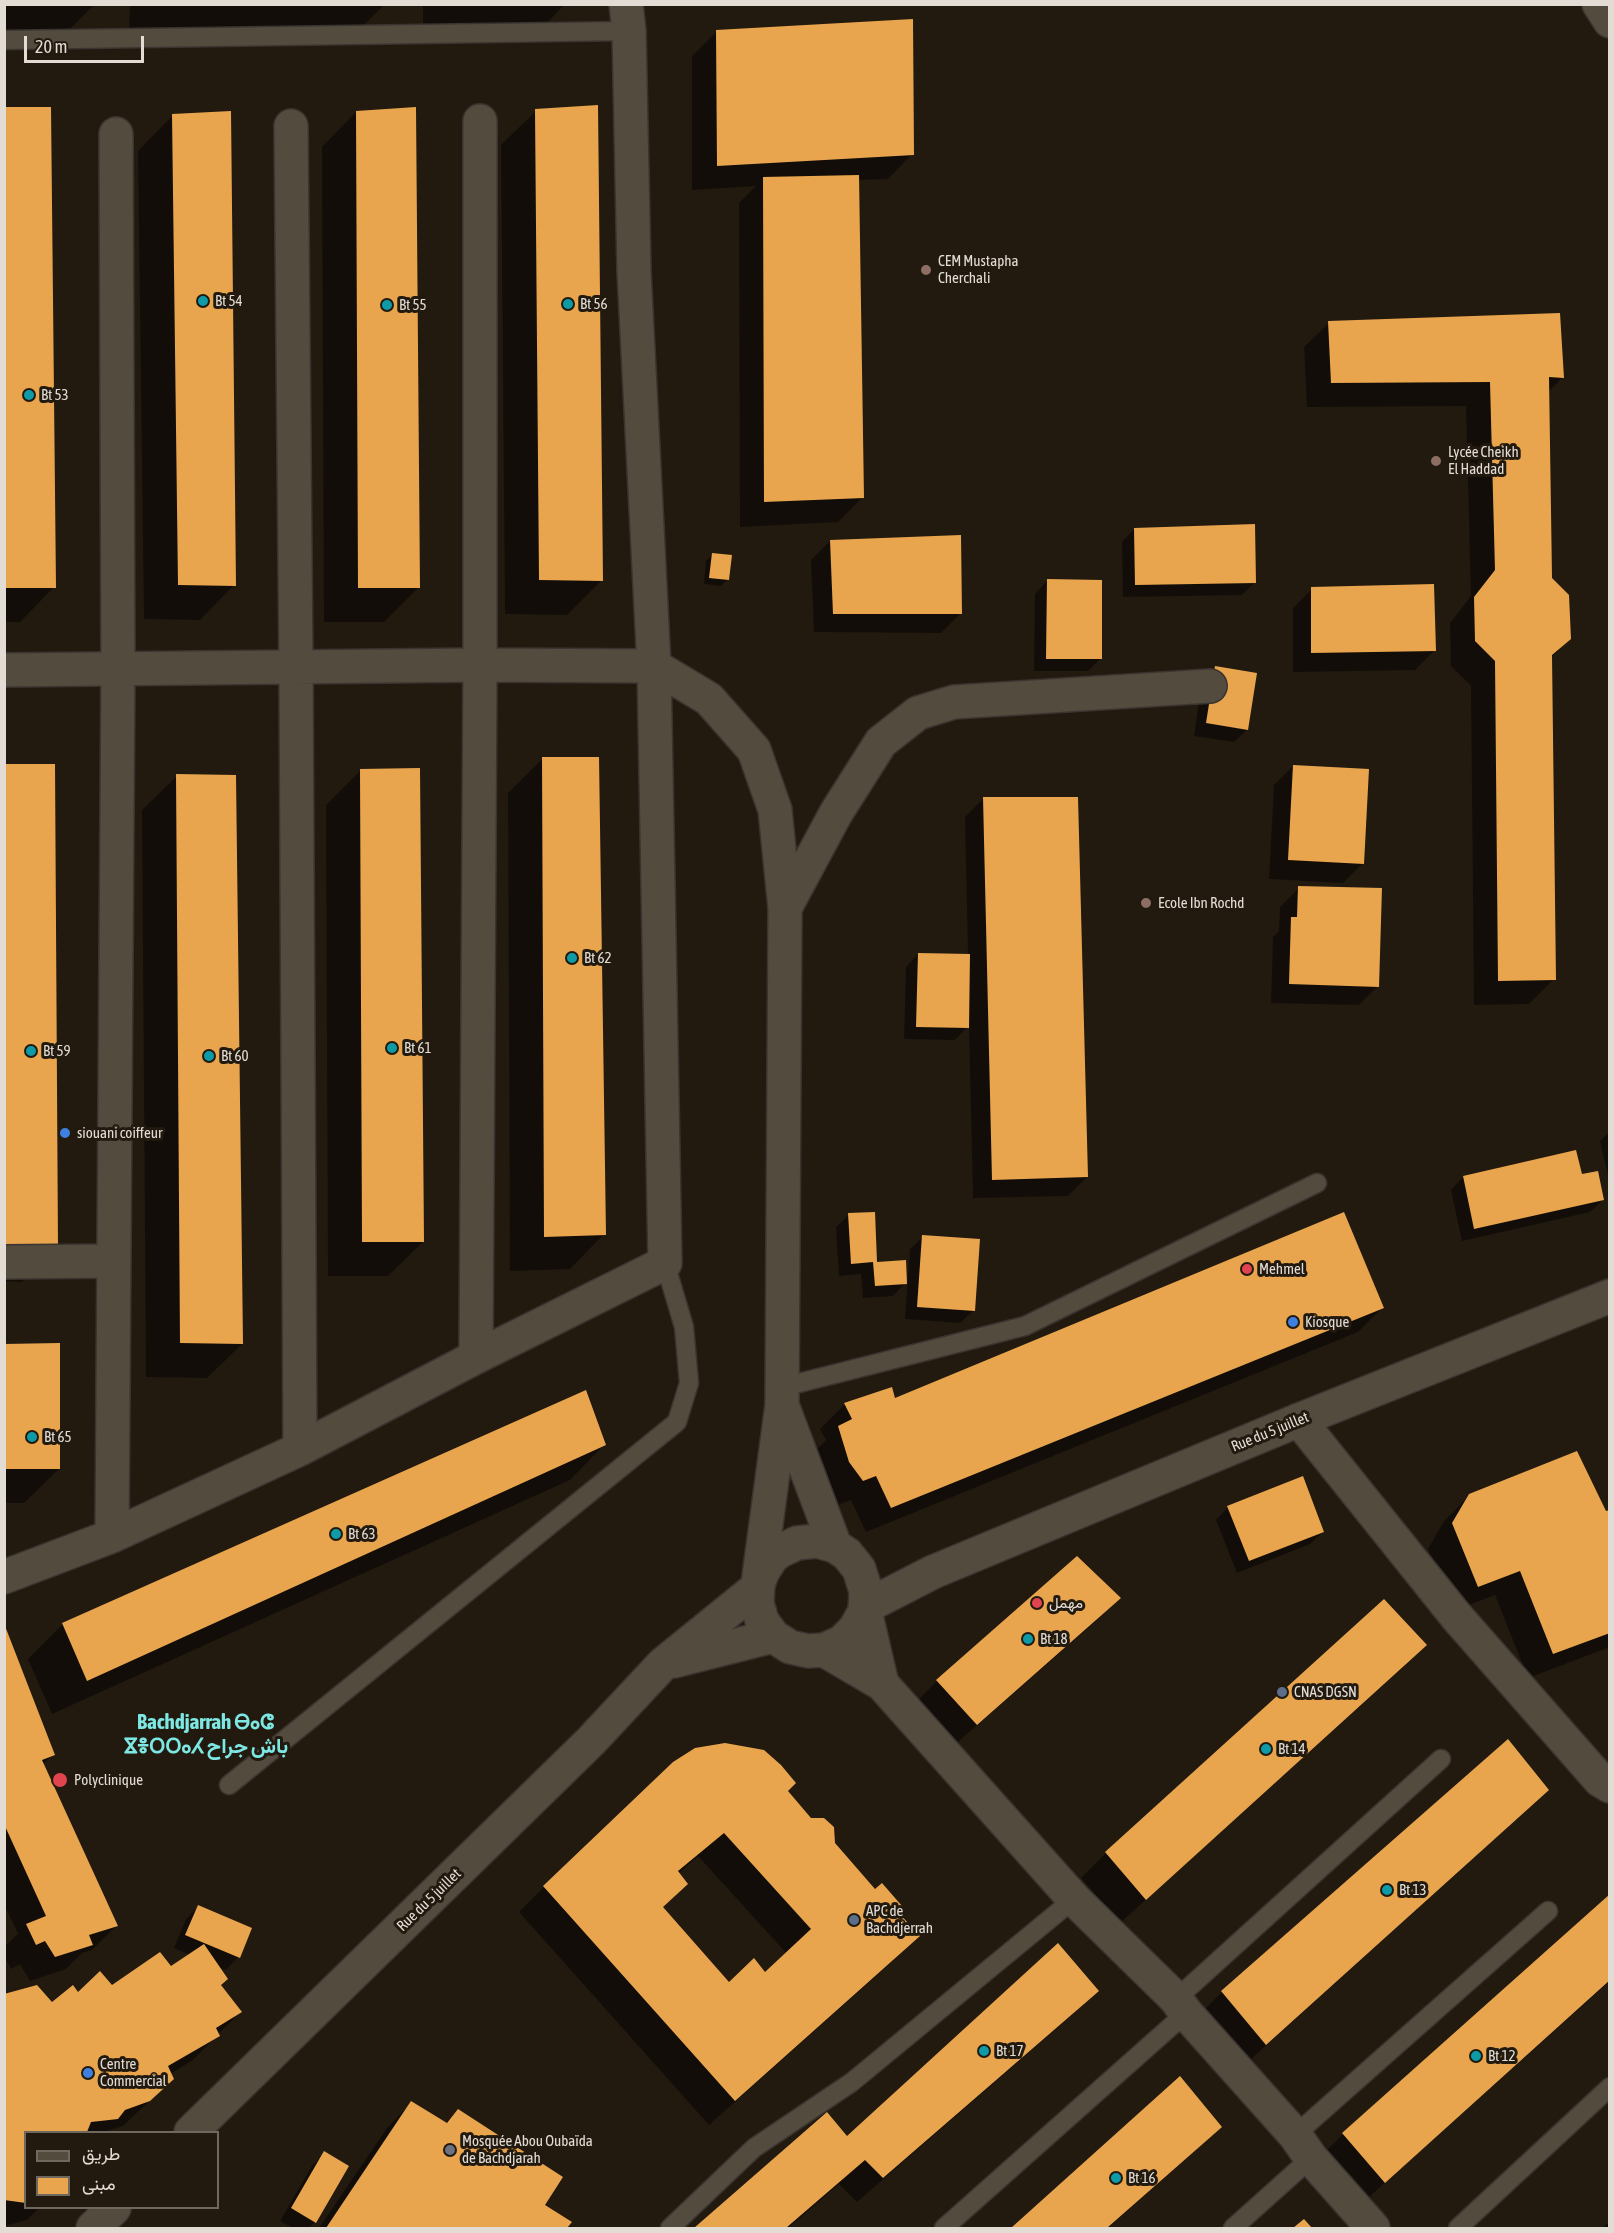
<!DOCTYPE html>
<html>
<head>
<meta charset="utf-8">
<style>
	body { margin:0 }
	#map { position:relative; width:1614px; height:2233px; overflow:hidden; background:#221a0f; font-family:"Asap Condensed",Vazirmatn,sans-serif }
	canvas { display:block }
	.frame { position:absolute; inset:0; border:6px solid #e2dcd5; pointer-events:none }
	.legend { position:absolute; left:24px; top:2131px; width:195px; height:78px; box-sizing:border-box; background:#221a0f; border:2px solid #6f685e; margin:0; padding:8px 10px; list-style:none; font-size:18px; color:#e2dcd5 }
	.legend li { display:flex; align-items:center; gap:12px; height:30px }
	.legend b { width:30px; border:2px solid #6f685e }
	.scale { position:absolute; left:24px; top:36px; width:120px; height:27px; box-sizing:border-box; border:3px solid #e2dcd5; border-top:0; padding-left:8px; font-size:18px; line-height:21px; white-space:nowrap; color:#e2dcd5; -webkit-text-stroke:4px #221a0f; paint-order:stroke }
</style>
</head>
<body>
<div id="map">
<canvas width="1614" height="2233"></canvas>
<div class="frame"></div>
<ul class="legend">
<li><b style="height:8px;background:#544b3f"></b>طريق</li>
<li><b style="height:16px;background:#e9a54e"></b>مبنى</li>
</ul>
<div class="scale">20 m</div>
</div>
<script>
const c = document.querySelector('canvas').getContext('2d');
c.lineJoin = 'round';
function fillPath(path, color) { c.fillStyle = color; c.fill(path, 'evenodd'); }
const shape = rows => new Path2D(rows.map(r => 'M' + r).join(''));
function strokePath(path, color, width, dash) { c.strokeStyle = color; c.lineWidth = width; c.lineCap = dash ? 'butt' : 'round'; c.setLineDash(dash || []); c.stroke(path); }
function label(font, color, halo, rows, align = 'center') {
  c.font = font + ' "Asap Condensed",Vazirmatn,"Noto Sans Tifinagh",sans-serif'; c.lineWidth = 6; c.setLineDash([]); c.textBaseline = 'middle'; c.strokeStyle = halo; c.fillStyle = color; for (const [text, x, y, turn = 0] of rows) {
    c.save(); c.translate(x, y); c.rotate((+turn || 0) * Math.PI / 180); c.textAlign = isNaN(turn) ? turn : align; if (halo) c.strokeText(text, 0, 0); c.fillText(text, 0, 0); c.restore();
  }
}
fillPath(shape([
	[4,4,95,4,62,37,4,38],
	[130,4,385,4,357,32,129,32],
	[423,4,565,4,542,28,423,33],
	[717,31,912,154,888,179,857,180,863,497,838,522,740,527,739,203,756,186,692,190,692,56],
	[4,109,54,587,20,622,4,622],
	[536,111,602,580,567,615,505,614,501,145],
	[356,112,419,587,384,622,324,622,322,147],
	[172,116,234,585,200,620,144,619,138,151],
	[1329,323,1562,378,1548,392,1550,579,1570,639,1550,658,1554,979,1529,1004,1474,1005,1471,686,1451,666,1450,623,1471,596,1466,406,1307,407,1304,347],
	[1134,529,1255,582,1242,595,1123,597,1122,542],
	[830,541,960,614,941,633,814,632,811,560],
	[712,555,727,580,721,586,704,584,706,561],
	[1047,581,1100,659,1088,671,1034,671,1035,594],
	[1312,589,1434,651,1415,670,1293,672,1293,608],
	[1215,668,1247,730,1234,742,1194,736,1202,681],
	[542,759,604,1234,570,1269,510,1271,508,793],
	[4,766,57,1247,22,1282,4,1281],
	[1293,766,1362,864,1343,883,1269,879,1274,785],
	[361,770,423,1242,388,1276,328,1276,326,805],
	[177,776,242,1344,207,1378,146,1377,142,810],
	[984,798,1087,1177,1068,1196,973,1198,969,1025,955,1040,904,1039,906,967,918,954,968,955,965,817],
	[1299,888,1378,986,1359,1005,1271,1003,1273,937,1279,931,1280,907],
	[1610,1131,1610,1184,1600,1141],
	[1581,1176,1603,1200,1590,1212,1462,1241,1451,1190,1463,1177],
	[849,1215,876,1264,905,1283,893,1296,863,1298,861,1274,839,1276,836,1227],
	[923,1237,973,1311,960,1323,905,1319,910,1249],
	[1383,1307,1358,1332,866,1532,851,1500,838,1505,825,1487,814,1452,826,1440,820,1429,845,1404,891,1389,894,1400],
	[4,1345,59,1469,24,1503,4,1503],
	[604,1445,570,1480,52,1714,28,1659,63,1624],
	[1470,1495,1605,1513,1610,1511,1610,1647,1528,1678,1495,1595,1453,1611,1428,1549,1444,1521],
	[1228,1507,1323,1532,1310,1544,1237,1573,1216,1520],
	[1119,1598,1094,1623,951,1748,912,1706,937,1681],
	[1384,1601,1425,1645,1400,1670,1120,1923,1081,1878,1106,1853],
	[5,1631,53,1754,43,1764,117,1925,92,1950,82,1953,66,1969,30,1981,20,1964,11,1969,4,1955,4,1947,18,1934,4,1904],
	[1547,1790,1522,1814,1240,2069,1197,2017,1222,1992],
	[786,1791,918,1936,893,1961,709,2125,519,1912,544,1887],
	[698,1856,787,1954,765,1974,729,1984,662,1908,678,1874],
	[1610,1896,1610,1981,1359,2206,1318,2159,1343,2134],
	[198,1907,238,1957,226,1970,218,1967,220,1985,240,2012,193,2060,170,2074,172,2079,123,2126,104,2132,26,2132,26,2208,39,2208,27,2220,4,2226,4,1995,52,2004,77,1994,112,1987,171,1968,190,1955,174,1948,186,1919],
	[1097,1990,1072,2015,857,2202,839,2184,788,2228,696,2228,826,2114,847,2138],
	[1180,2078,1220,2127,1195,2151,1108,2228,1013,2228],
	[411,2103,445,2124,458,2110,543,2205,570,2222,565,2228,319,2228,387,2128],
	[325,2153,315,2222,309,2228,293,2228,280,2221,312,2166],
	[1610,2221,1610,2228,1602,2228]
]), '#0007');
fillPath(shape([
	[913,19,914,155,717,166,716,30],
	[598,105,603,581,539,580,535,109],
	[4,107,51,107,56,588,4,588],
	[416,107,420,588,358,588,356,111],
	[231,111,236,586,178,585,172,114],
	[859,175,864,498,764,502,763,177],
	[1560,313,1564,378,1549,377,1552,578,1569,595,1571,639,1552,655,1556,980,1498,981,1495,661,1475,641,1474,597,1495,570,1490,382,1331,383,1328,321],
	[1255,524,1256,583,1135,585,1134,528],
	[961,535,962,614,833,614,830,540],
	[712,553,732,555,729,580,709,578],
	[1047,579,1102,580,1102,659,1046,659],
	[1434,584,1436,651,1311,653,1311,587],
	[1215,666,1257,673,1248,730,1206,723],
	[542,757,599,757,606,1235,544,1237],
	[4,764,55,764,58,1248,4,1247],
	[1293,765,1369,769,1364,864,1288,860],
	[420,768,424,1242,362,1242,360,769],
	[176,774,236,775,243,1344,180,1343],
	[983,797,1078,797,1088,1177,992,1180],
	[1298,886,1382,888,1379,987,1289,984,1291,917,1297,917],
	[918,953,970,954,969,1028,916,1027],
	[1576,1150,1582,1174,1598,1171,1604,1200,1474,1229,1463,1176],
	[875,1212,877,1262,906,1260,907,1284,875,1286,873,1262,851,1264,848,1213],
	[1344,1212,1384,1308,891,1508,876,1476,863,1481,849,1462,838,1426,852,1419,844,1403,892,1387,895,1398],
	[922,1235,980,1239,975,1311,917,1307],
	[60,1343,60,1469,4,1469,4,1344],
	[586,1390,606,1445,87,1681,62,1623],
	[1577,1451,1606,1511,1610,1510,1610,1633,1553,1654,1520,1571,1478,1587,1452,1523,1469,1494],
	[1303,1476,1324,1532,1249,1561,1227,1506],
	[1077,1556,1121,1598,977,1725,936,1680],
	[1384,1599,1427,1645,1146,1900,1105,1852],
	[5,1626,55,1755,42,1760,118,1926,89,1935,93,1945,55,1957,45,1941,36,1945,26,1924,46,1916,4,1824],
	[1508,1739,1549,1790,1266,2045,1221,1991],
	[725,1743,764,1750,781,1765,796,1783,788,1791,811,1818,824,1818,834,1827,835,1843,875,1889,882,1883,902,1906,897,1911,920,1936,735,2101,543,1886,673,1762,695,1748],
	[724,1833,811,1929,765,1972,754,1958,729,1982,663,1907,688,1884,678,1871],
	[1610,1894,1610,1980,1385,2183,1342,2133],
	[198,1905,252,1928,240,1958,185,1935],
	[1058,1943,1099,1991,883,2178,865,2160,786,2228,694,2228,827,2112,847,2136],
	[204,1944,228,1979,221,1985,242,2012,216,2028,220,2036,168,2066,174,2079,150,2101,125,2110,118,2119,91,2122,87,2132,26,2132,26,2203,4,2200,4,1994,37,1985,52,2002,73,1985,78,1992,100,1971,112,1985,160,1952,171,1966],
	[1180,2076,1222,2127,1107,2228,1011,2228],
	[411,2101,447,2123,458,2109,563,2177,545,2205,572,2222,567,2228,326,2228],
	[324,2151,349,2166,316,2223,291,2208],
	[1304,2219,1312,2228,1293,2228]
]), '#e9a54e');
const lane = shape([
	[4,40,629,31],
	[783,1387,1025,1326,1317,1183],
	[229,1785,677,1422,689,1383,684,1327,665,1263],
	[1176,1999,1441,1759],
	[1295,2135,1548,1911],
	[670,2228,754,2148,852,2082,1074,1899],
	[944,2228,1186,2013],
	[1233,2228,1311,2158],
	[1458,2228,1610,2087]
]);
const street = shape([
	[1599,4,1610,21],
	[291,126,296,667,300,1449],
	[4,670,480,665,654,666,709,699,754,750,775,810,785,908,782,1405,758,1584],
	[785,908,836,813,881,742,918,713,954,702,1210,686],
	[4,1262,114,1261],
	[476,1357,480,665,480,121],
	[784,1410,835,1546],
	[1299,1420,1456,1616,1600,1780,1610,1786],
	[112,1536,118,668,116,134],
	[4,1577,112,1536,300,1449,476,1357,665,1263,654,666,634,271,629,31,626,4],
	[865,1611,882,1684],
	[824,1650,882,1684,1074,1899,1176,1999,1186,2013,1295,2135,1311,2158,1373,2228]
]);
const secondary = shape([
	[865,1607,933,1572,1299,1420,1610,1296],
	[674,1661,773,1636,790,1647,808,1651,824,1650,842,1642,855,1629,865,1611,866,1591,859,1569,847,1554,835,1546,817,1541,797,1543,780,1551,772,1557,762,1573,758,1584,757,1603,762,1621,773,1636],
	[191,2132,591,1741,663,1664,758,1587],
	[93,2228,114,2208]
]);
strokePath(lane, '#3a3430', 21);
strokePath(street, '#3a3430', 36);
strokePath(secondary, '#3a3430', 36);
strokePath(lane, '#544b3f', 18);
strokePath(street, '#544b3f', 33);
strokePath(secondary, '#544b3f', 33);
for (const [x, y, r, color] of [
	[926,270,6,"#8d6e63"],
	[203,301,6,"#0f9aa8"],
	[568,304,6,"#0f9aa8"],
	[387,305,6,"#0f9aa8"],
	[29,395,6,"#0f9aa8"],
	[1436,461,6,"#8d6e63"],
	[1146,903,6,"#8d6e63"],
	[572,958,6,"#0f9aa8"],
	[392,1048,6,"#0f9aa8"],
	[31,1051,6,"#0f9aa8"],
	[209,1056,6,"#0f9aa8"],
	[65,1133,6,"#3f7fe0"],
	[1247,1269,6,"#e0444e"],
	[1293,1322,6,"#3f7fe0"],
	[32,1437,6,"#0f9aa8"],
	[336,1534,6,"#0f9aa8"],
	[1037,1603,6,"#e0444e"],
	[1028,1639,6,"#0f9aa8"],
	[1282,1692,6,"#5c6f8a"],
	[1266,1749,6,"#0f9aa8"],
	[60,1780,8,"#e0444e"],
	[1387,1890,6,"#0f9aa8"],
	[854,1920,6,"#5c6f8a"],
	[984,2051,6,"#0f9aa8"],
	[1476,2056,6,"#0f9aa8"],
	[88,2073,6,"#3f7fe0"],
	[450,2150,6,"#6b7280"],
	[1116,2178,6,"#0f9aa8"]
]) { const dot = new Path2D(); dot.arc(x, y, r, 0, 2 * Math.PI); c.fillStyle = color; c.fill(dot); strokePath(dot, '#221a0f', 2); }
label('15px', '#e2dcd5', '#221a0f', [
	["CEM Mustapha",938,261],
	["Cherchali",938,278],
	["Bt 54",215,301],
	["Bt 56",580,304],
	["Bt 55",399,305],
	["Bt 53",41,395],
	["Lycée Cheikh",1448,452],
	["El Haddad",1448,469],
	["Ecole Ibn Rochd",1158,903],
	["Bt 62",584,958],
	["Bt 61",404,1048],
	["Bt 59",43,1051],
	["Bt 60",221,1056],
	["siouani coiffeur",77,1133],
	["Mehmel",1259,1269],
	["Kiosque",1305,1322],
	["Bt 65",44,1437],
	["Bt 63",348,1534],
	["مهمل",1049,1603],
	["Bt 18",1040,1639],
	["CNAS DGSN",1294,1692],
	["Bt 14",1278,1749],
	["Polyclinique",74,1780],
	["Bt 13",1399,1890],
	["APC de",866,1911],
	["Bachdjerrah",866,1928],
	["Bt 17",996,2051],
	["Bt 12",1488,2056],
	["Centre",100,2064],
	["Commercial",100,2081],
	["Mosquée Abou Oubaïda",462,2141],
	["de Bachdjarah",462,2158],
	["Bt 16",1128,2178]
], 'left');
label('15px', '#e2dcd5', '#221a0f', [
	["Rue du 5 juillet",1270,1432,-22],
	["Rue du 5 juillet",429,1900,-44]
]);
label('bold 21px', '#7de8e3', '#221a0f', [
	["Bachdjarrah ⴱⴰⵛ",206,1722],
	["ⴵⴻⵔⵔⴰⵃ باش جراح",206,1746]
]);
</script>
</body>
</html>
